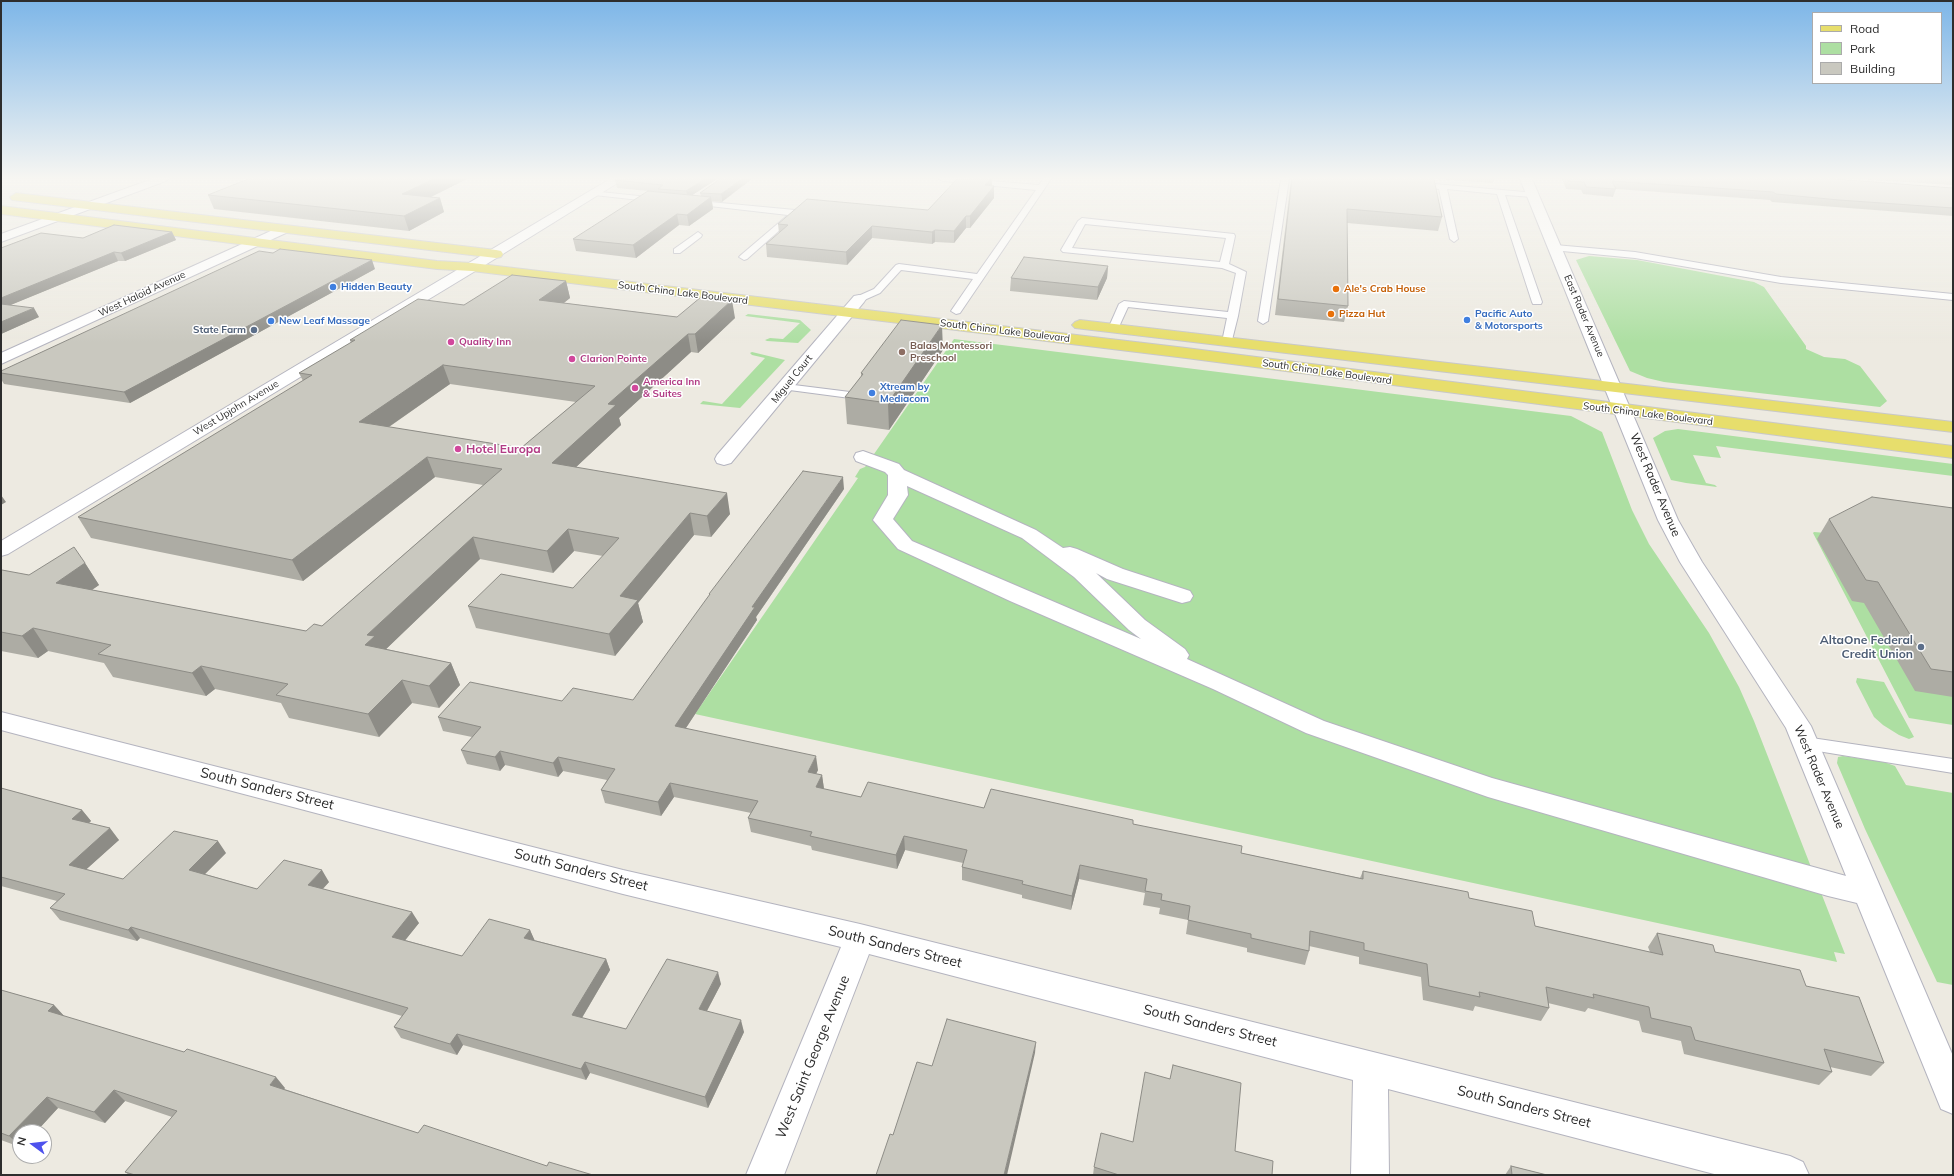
<!DOCTYPE html>
<html>
<head>
<meta charset="utf-8">
<style>
	body { margin:0 }
	#map { position:relative; width:1954px; height:1176px; overflow:hidden; background:#edeae1; font-family:Mulish,sans-serif }
	canvas { display:block }
	.frame { position:absolute; inset:0; border:2px solid #2d2d2d; pointer-events:none }
	.legend { position:absolute; left:1812px; top:12px; width:130px; height:72px; box-sizing:border-box; background:#fff; border:1px solid #ababab; margin:0; padding:5px 7px; list-style:none; font-size:12px; color:#2d2d2d }
	.legend li { display:flex; align-items:center; gap:8px; height:20px }
	.legend b { width:20px; border:1px solid #ababab }
	.north { position:absolute; left:12px; top:1124px; width:40px; height:40px; box-sizing:border-box; background:#fff; border:1px solid #ababab; border-radius:50%; rotate:285deg; font-size:11px; font-weight:700; line-height:16px; text-align:center; color:#2d2d2d }
	.north::after { content:''; display:block; margin:auto; width:14px; height:18px; background:#4e52ed; clip-path:polygon(50% 0,100% 100%,50% 72%,0 100%) }
</style>
</head>
<body>
<div id="map">
<canvas width="1954" height="1176"></canvas>
<div class="frame"></div>
<ul class="legend">
<li><b style="height:5px;background:#e7de6c"></b>Road</li>
<li><b style="height:11px;background:#addfa2"></b>Park</li>
<li><b style="height:11px;background:#c9c8bf"></b>Building</li>
</ul>
<div class="north">N</div>
</div>
<script>
const c = document.querySelector('canvas').getContext('2d');
c.lineJoin = 'round';
function fillPath(path, color) { c.fillStyle = color; c.fill(path, 'evenodd'); }
const shape = rows => new Path2D(rows.map(r => 'M' + r).join(''));
function strokePath(path, color, width, dash) { c.strokeStyle = color; c.lineWidth = width; c.lineCap = dash ? 'butt' : 'round'; c.setLineDash(dash || []); c.stroke(path); }
function label(font, color, halo, rows, align = 'center') {
  c.font = font + ' Mulish,sans-serif'; c.lineWidth = 3; c.setLineDash([]); c.textBaseline = 'middle'; c.strokeStyle = halo; c.fillStyle = color; for (const [text, x, y, turn = 0] of rows) {
    c.save(); c.translate(x, y); c.rotate((+turn || 0) * Math.PI / 180); c.textAlign = isNaN(turn) ? turn : align; if (halo) c.strokeText(text, 0, 0); c.fillText(text, 0, 0); c.restore();
  }
}
fillPath(shape([
	[1589,256,1637,260,1754,282,1764,287,1806,346,1806,349,1824,357,1845,359,1860,366,1887,401,1880,407,1664,382,1647,378,1630,371,1576,260],
	[748,314,800,320,811,330,798,343,767,341,765,340,770,338,783,339,800,323,745,316],
	[954,339,1571,416,1602,432,1632,510,1649,544,1709,633,1739,687,1754,721,1845,954,1834,952,1837,962,695,714,858,478,855,477,860,469,865,467],
	[752,352,785,360,740,408,700,404,703,401,722,404,765,358,752,355,750,353],
	[1678,429,1953,464,1953,476,1716,446,1721,458,1693,455,1706,483,1715,485,1717,487,1686,483,1671,480,1653,438,1665,431],
	[1814,532,1826,533,1868,602,1953,695,1953,725,1909,718,1813,533],
	[1857,678,1884,682,1914,737,1909,739,1899,735,1883,725,1874,717,1856,682],
	[1843,756,1884,762,1895,766,1906,785,1953,793,1953,985,1937,982,1865,829,1837,763,1838,757]
]), '#addfa2');
const service = shape([
	[939,179,966,179,1039,185,1043,179,1051,179,960,313,956,314,951,311,973,279,901,270,880,293,862,301,856,301,854,299,856,297,874,289,896,265,899,264,977,274,1036,190,943,181,939,179],
	[1281,179,1289,179,1268,321,1263,324,1258,321,1281,179],
	[1412,182,1536,193,1536,197,1533,197,1505,195,1542,302,1541,304,1533,304,1532,302,1497,194,1447,189,1458,239,1454,242,1450,239,1439,189,1415,186,1411,184,1412,182],
	[591,191,658,198,662,200,658,202,594,195,591,195,591,191],
	[689,200,795,210,799,213,747,259,744,260,739,257,741,255,788,215,692,204,689,204,689,200],
	[1082,218,1234,234,1235,236,1229,264,1246,272,1238,316,1231,344,1223,344,1222,342,1227,318,1128,307,1117,331,1109,331,1108,329,1119,304,1124,301,1228,312,1236,273,1222,268,1063,252,1061,250,1078,221,1082,218],
	[1085,224,1226,238,1220,262,1072,248,1085,224],
	[698,232,702,235,701,237,680,253,674,253,674,249,698,232],
	[1555,245,1635,252,1781,277,1953,294,1953,300,1781,283,1635,258,1552,250,1552,246,1555,245],
	[786,384,850,392,856,395,850,398,782,389,780,387,786,384],
	[1805,737,1953,759,1953,773,1799,748,1796,743,1799,738,1805,737]
]);
const minor = shape([
	[152,179,168,179,166,181,1,242,1,234,152,179],
	[1520,179,1532,179,1678,520,1702,562,1811,726,1953,1056,1953,1114,1941,1109,1857,903,1828,896,1488,797,1306,733,1213,689,1010,601,898,549,873,520,888,495,888,475,885,472,856,461,854,457,856,453,863,451,899,464,904,470,1036,530,1063,548,1070,547,1077,549,1123,569,1190,591,1193,596,1190,601,1182,603,1107,579,1096,573,1145,620,1185,649,1189,655,1187,659,1324,721,1492,778,1846,876,1786,728,1680,562,1658,520,1520,179],
	[907,486,1022,538,1074,577,1129,630,1141,639,912,541,893,519,908,495,907,486],
	[284,225,290,229,288,232,1,364,1,353,284,225],
	[859,295,864,296,866,299,864,302,731,463,724,465,717,463,715,459,717,455,854,296,859,295],
	[1,712,623,870,860,924,1790,1156,1803,1162,1809,1175,1718,1175,1388,1089,1389,1175,1351,1175,1353,1080,869,954,784,1175,746,1175,841,947,623,894,1,730,1,712]
]);
const tertiary = shape([
	[610,179,624,179,477,270,467,270,465,267,467,264,610,179]
]);
const secondary = shape([
	[472,263,477,264,479,267,477,270,8,554,1,556,1,541,467,264,472,263]
]);
const primary = shape([
	[16,193,496,250,501,251,503,254,501,257,496,258,12,200,10,197,16,193],
	[1,206,437,261,472,263,1186,348,1953,446,1953,458,1186,358,472,271,437,269,1,214,1,206],
	[1080,320,1953,422,1953,432,1075,328,1072,325,1075,322,1080,320]
]);
strokePath(service, '#b4b4bf', 2);
strokePath(minor, '#b4b4bf', 2);
strokePath(tertiary, '#b4b4bf', 2);
strokePath(secondary, '#b4b4bf', 2);
strokePath(primary, '#c8c8c8', 2);
fillPath(service, '#fff');
fillPath(minor, '#fff');
fillPath(tertiary, '#fff');
fillPath(secondary, '#fff');
fillPath(primary, '#e7de6c');
fillPath(shape([
	[467,179,430,197,440,198,444,212,409,231,214,209,208,195],
	[615,179,717,179,692,195,701,196,700,193,720,179,722,202,712,201,713,209,689,226,679,225,636,258,576,251,573,239,659,192,617,188],
	[992,179,992,186,994,198,970,228,966,228,954,243,935,242,932,244,872,238,847,265,767,257,766,244,779,233,778,224,928,210],
	[1291,179,1434,179,1442,217,1438,231,1347,223,1348,306,1344,322,1275,315],
	[1436,179,1494,179,1493,183],
	[1562,179,1834,179,1953,188,1953,216,1835,207,1772,202,1770,200,1616,189,1613,197,1583,194,1581,190,1566,189],
	[1856,179,1953,179,1953,185],
	[172,232,176,240,125,261,118,261,10,305,39,317,1,334,1,248,83,238],
	[1108,266,1107,278,1097,300,1010,291,1011,278],
	[375,269,130,403,4,384,1,379,1,371],
	[566,281,570,298,564,303,677,317,735,318,698,353,691,352,619,418,621,425,576,467,730,514,711,537,694,535,638,603,643,622,615,656,476,628,468,606,573,588,603,556,574,551,553,573,480,559,386,649,451,663,460,685,439,708,412,703,379,737,289,718,281,703,215,689,206,696,113,677,104,663,48,651,38,658,1,651,1,571,29,575,85,563,99,585,92,590,306,631,322,626,483,485,435,477,303,581,91,538,78,517,303,381,299,373,351,343,350,340,464,305],
	[450,384,576,402,521,448,389,427],
	[943,350,889,430,847,424,845,397,861,377,861,373],
	[844,489,756,617,757,620,686,728,818,770,816,774,822,775,824,789,861,797,984,808,1133,820,1133,824,1241,853,1360,878,1363,871,1469,898,1535,926,1650,952,1648,947,1657,933,1715,952,1806,986,1884,1063,1871,1076,1830,1067,1832,1072,1819,1085,1684,1054,1681,1041,1642,1032,1639,1021,1588,1008,1585,1012,1548,1003,1549,1008,1541,1021,1475,1006,1473,1011,1423,1000,1421,977,1359,964,1359,957,1309,946,1309,951,1305,965,1247,952,1247,948,1186,934,1188,920,1159,914,1160,908,1143,905,1145,893,1079,879,1071,910,1022,898,1022,895,962,880,962,867,963,863,905,850,897,869,812,850,811,846,751,832,748,818,751,813,674,797,661,816,605,803,601,790,607,780,563,771,558,777,505,765,500,771,467,764,461,750,472,737,443,731,438,717,562,701,633,700,709,596,709,594],
	[1953,508,1953,697,1915,691,1864,603,1852,601,1817,539,1829,519],
	[1,788,82,810,91,821,89,823,119,840,86,869,123,879,226,853,205,874,257,889,329,882,323,889,419,923,405,940,462,956,530,930,534,940,606,959,610,970,582,1018,626,1029,721,984,707,1011,744,1032,708,1108,590,1073,586,1080,463,1045,457,1055,401,1038,394,1027,402,1016,140,938,137,941,60,920,50,908,57,901,1,886],
	[1,990,54,1005,64,1016,285,1088,284,1089,418,1133,547,1166,593,1175,129,1175,125,1172,172,1117,125,1101,105,1123,58,1108,36,1132,20,1132,20,1147,1,1140],
	[1132,1142,1235,1151,1272,1175,1093,1175,1094,1167],
	[1511,1166,1547,1175,1505,1175]
]), '#adaca4');
fillPath(shape([
	[434,179,467,179,407,209,402,194],
	[705,179,717,179,688,198,686,191],
	[742,179,752,179,722,202,721,194],
	[991,179,992,179,992,188,994,186,994,198,970,228,970,216,985,185],
	[711,197,713,209,689,226,687,215],
	[440,198,444,212,409,231,404,216],
	[677,214,679,225,636,258,633,245],
	[966,216,966,228,954,243,954,231],
	[872,226,872,238,847,265,846,252],
	[935,230,935,242,932,244,932,232],
	[172,232,176,240,125,261,121,253],
	[114,252,118,261,1,309,1,298],
	[372,260,375,269,130,403,124,392],
	[1108,266,1107,278,1097,300,1098,287],
	[566,281,570,298,544,318,539,300],
	[732,300,735,318,698,353,695,334],
	[34,308,39,317,1,334,1,322],
	[942,325,943,350,889,430,888,403],
	[688,334,691,352,619,418,621,425,558,484,552,463,608,404],
	[443,365,450,384,367,442,359,422],
	[427,457,435,477,303,581,292,560],
	[843,477,844,489,756,617,757,620,678,740,675,726,752,607],
	[727,493,730,514,711,537,707,516],
	[1,495,6,502,1,505],
	[690,513,694,535,638,603,643,622,615,656,609,634,620,596],
	[568,529,574,551,553,573,547,551],
	[473,537,480,559,382,653,365,645,367,635],
	[85,563,99,585,70,605,56,583],
	[33,628,48,651,38,658,22,636],
	[451,663,460,685,439,708,429,686],
	[201,666,215,689,206,696,192,673],
	[402,680,412,703,379,737,368,714],
	[500,751,505,765,500,771,495,757],
	[816,756,818,770,810,786,808,772],
	[558,757,563,771,558,777,553,763],
	[822,775,824,789,816,787],
	[670,783,674,797,661,816,658,802],
	[82,810,91,821,81,830,72,819],
	[110,828,119,840,79,876,69,865],
	[904,836,905,850,897,869,896,855],
	[218,841,226,853,198,881,189,870],
	[1080,865,1079,879,1071,910,1072,896],
	[322,870,329,882,315,897,308,885],
	[412,912,419,923,399,948,392,937],
	[131,927,140,938,137,941,128,930],
	[530,930,535,941,524,938],
	[606,959,610,970,577,1026,572,1015],
	[718,972,721,984,702,1020,699,1009],
	[54,1005,65,1017,48,1011],
	[741,1020,744,1032,708,1108,705,1097],
	[457,1034,463,1045,457,1055,450,1044],
	[1036,1042,1035,1053,1007,1175,1004,1175],
	[585,1062,590,1073,586,1080,581,1069],
	[276,1077,285,1088,278,1096,270,1085],
	[114,1090,125,1101,105,1123,94,1112],
	[47,1097,58,1108,36,1132,20,1132,20,1146,9,1136]
]), '#8d8c86');
const building = shape([
	[248,179,434,179,402,194,440,198,404,216,208,195,248,179],
	[615,179,705,179,686,191,658,189,663,185,615,180,615,179],
	[720,179,742,179,721,194,700,193,720,179],
	[957,179,991,179,985,185,994,186,970,216,966,216,954,231,935,230,932,232,872,226,846,252,766,244,788,225,778,224,807,199,928,210,957,179],
	[1292,179,1434,179,1442,217,1347,209,1348,306,1278,299,1292,179],
	[1567,179,1834,179,1953,188,1953,208,1839,200,1776,194,1773,192,1612,181,1616,189,1586,187,1584,182,1568,181,1567,179],
	[648,191,711,197,687,215,677,214,633,245,573,239,648,191],
	[114,225,172,232,121,253,114,252,1,298,1,248,41,233,83,238,114,225],
	[280,249,372,260,124,392,1,373,1,371,259,251,273,253,280,249],
	[1024,257,1108,266,1098,287,1011,278,1024,257],
	[512,275,566,281,539,300,677,317,701,297,732,300,695,334,688,334,608,404,616,405,552,463,727,493,707,516,690,513,620,596,638,600,609,634,468,606,501,574,573,588,619,538,568,529,547,551,473,537,367,635,375,636,365,645,451,663,429,686,402,680,368,714,276,695,288,684,201,666,192,673,98,654,111,645,33,628,22,636,1,632,1,571,2,570,29,575,74,547,85,563,56,583,306,631,314,624,322,626,502,469,427,457,292,560,78,517,312,375,299,373,355,340,350,340,418,299,464,305,512,275],
	[443,365,595,386,521,448,359,422,443,365],
	[1,304,34,308,1,322,1,304],
	[901,320,942,325,888,403,845,397,863,374,861,373,901,320],
	[803,471,843,477,752,607,755,607,675,726,816,756,808,772,822,775,816,787,861,797,868,782,984,808,991,789,1133,820,1133,824,1242,846,1241,853,1363,879,1363,871,1468,892,1469,898,1532,911,1535,926,1663,955,1657,933,1713,945,1715,952,1800,970,1806,986,1859,997,1884,1063,1824,1049,1832,1072,1695,1040,1691,1027,1651,1018,1649,1007,1593,994,1594,998,1546,987,1549,1008,1479,992,1480,997,1429,986,1427,964,1364,950,1364,943,1310,931,1309,951,1251,938,1251,934,1188,920,1190,906,1161,900,1162,894,1145,891,1147,879,1080,865,1072,896,1022,884,1023,881,962,867,967,850,904,836,896,855,810,836,812,832,748,818,758,801,670,783,658,802,601,790,615,769,558,757,553,763,500,751,495,757,461,750,481,727,438,717,470,682,562,701,573,688,633,700,710,594,709,594,803,471],
	[1872,497,1953,508,1953,672,1931,669,1878,582,1866,580,1829,519,1872,497],
	[1,788,82,810,72,819,110,828,69,865,123,879,174,831,218,841,189,870,257,889,284,860,322,870,308,885,412,912,392,937,462,956,489,919,530,930,524,938,606,959,572,1015,626,1029,667,959,718,972,699,1009,741,1020,705,1097,585,1062,581,1069,457,1034,450,1044,394,1027,408,1008,131,927,128,930,50,908,65,894,1,877,1,788],
	[1,990,54,1005,48,1011,184,1052,187,1049,276,1077,270,1085,418,1133,424,1125,547,1166,549,1162,593,1175,135,1175,125,1172,177,1111,114,1090,94,1112,47,1097,9,1136,1,1133,1,990],
	[947,1019,1036,1042,1004,1175,876,1175,890,1134,893,1135,917,1062,932,1066,947,1019],
	[1173,1065,1241,1083,1235,1151,1273,1161,1272,1175,1119,1175,1094,1167,1101,1133,1133,1142,1145,1072,1170,1079,1173,1065],
	[1511,1166,1547,1175,1512,1175,1511,1166]
]);
fillPath(building, '#c9c8bf');
strokePath(building, '#8d8c86', 1);
const sky = c.createLinearGradient(0, 0, 0, 343);
sky.addColorStop(0, '#7db6e8');
sky.addColorStop(0.52, '#f7f6f2');
sky.addColorStop(1, '#f7f6f200');
c.fillStyle = sky;
c.fillRect(0, 0, 1954, 343);
for (const [x, y, r, color] of [
	[333,287,4,"#3f7fe0"],
	[1336,289,4,"#e8710a"],
	[1331,314,4,"#e8710a"],
	[1467,320,4,"#3f7fe0"],
	[271,321,4,"#3f7fe0"],
	[254,330,4,"#5c6f8a"],
	[451,342,4,"#d1479c"],
	[902,352,4,"#8d6e63"],
	[572,359,4,"#d1479c"],
	[635,388,4,"#d1479c"],
	[872,393,4,"#3f7fe0"],
	[458,449,4,"#d1479c"],
	[1921,647,4,"#5c6f8a"]
]) { const dot = new Path2D(); dot.arc(x, y, r, 0, 2 * Math.PI); c.fillStyle = color; c.fill(dot); strokePath(dot, '#fff', 1.5); }
label('bold 10px', '#366cbe', '#fff', [
	["Hidden Beauty",341,287],
	["Pacific Auto",1475,314],
	["& Motorsports",1475,326],
	["New Leaf Massage",279,321],
	["Xtream by",880,387],
	["Mediacom",880,399]
], 'left');
label('bold 10px', '#c56008', '#fff', [
	["Ale's Crab House",1344,289],
	["Pizza Hut",1339,314]
], 'left');
label('10px', '#2d2d2d', '#fff', [
	["South China Lake Boulevard",683,293,7],
	["West Haloid Avenue",142,294,-25],
	["East Rader Avenue",1584,316,67],
	["South China Lake Boulevard",1005,331,7],
	["South China Lake Boulevard",1327,372,8],
	["Miguel Court",792,379,-51],
	["West Upjohn Avenue",236,408,-31],
	["South China Lake Boulevard",1648,414,7]
]);
label('bold 10px', '#4e5e75', '#fff', [
	["State Farm",246,330]
], 'right');
label('bold 10px', '#b23c85', '#fff', [
	["Quality Inn",459,342],
	["Clarion Pointe",580,359],
	["America Inn",643,382],
	["& Suites",643,394]
], 'left');
label('bold 10px', '#785e54', '#fff', [
	["Balas Montessori",910,346],
	["Preschool",910,358]
], 'left');
label('bold 12px', '#b23c85', '#fff', [
	["Hotel Europa",466,449]
], 'left');
label('12px', '#2d2d2d', '#fff', [
	["West Rader Avenue",1655,485,67],
	["West Rader Avenue",1819,777,67]
]);
label('bold 12px', '#4e5e75', '#fff', [
	["AltaOne Federal",1913,640],
	["Credit Union",1913,654]
], 'right');
label('14px', '#2d2d2d', '#fff', [
	["South Sanders Street",267,789,14],
	["South Sanders Street",581,870,14],
	["South Sanders Street",895,947,14],
	["South Sanders Street",1210,1026,14],
	["West Saint George Avenue",813,1057,-68],
	["South Sanders Street",1524,1107,14]
]);
</script>
</body>
</html>
